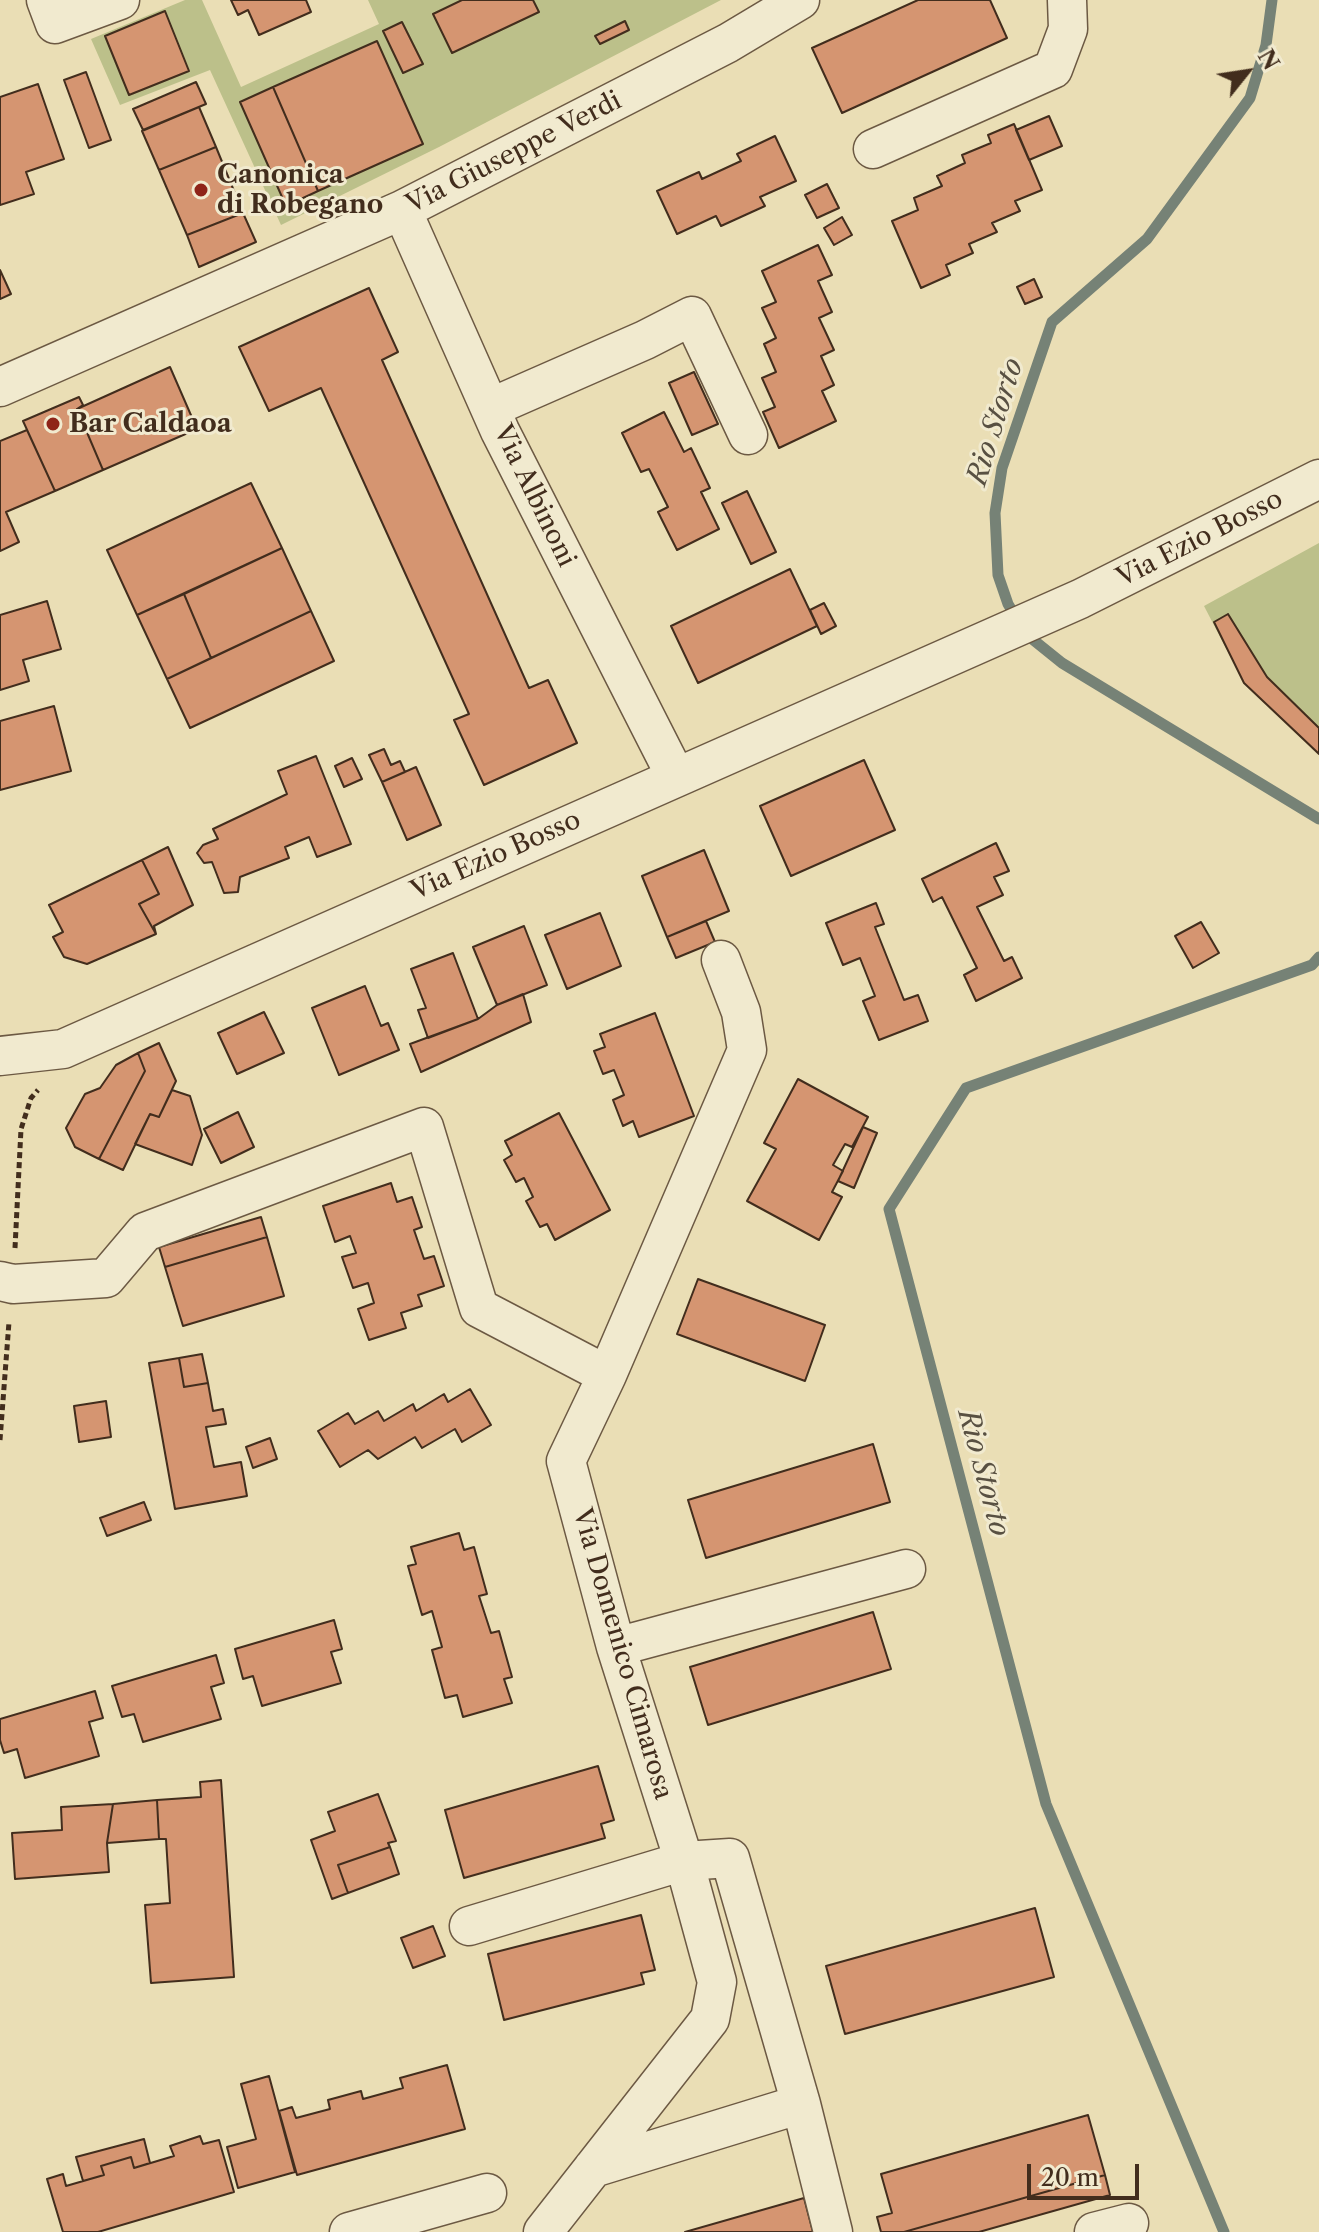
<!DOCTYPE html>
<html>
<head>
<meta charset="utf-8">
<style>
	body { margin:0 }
	#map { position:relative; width:1319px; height:2232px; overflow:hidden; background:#eadeb5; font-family:"Libre Caslon Text",serif }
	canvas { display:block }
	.north { position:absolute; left:1207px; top:32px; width:80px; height:80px; -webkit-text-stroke:6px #f1eacf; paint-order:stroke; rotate:60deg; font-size:22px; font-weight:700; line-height:32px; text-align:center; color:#422d1d }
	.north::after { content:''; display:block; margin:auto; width:28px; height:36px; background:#422d1d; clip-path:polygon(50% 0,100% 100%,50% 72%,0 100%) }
	.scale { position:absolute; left:1027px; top:2164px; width:112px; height:36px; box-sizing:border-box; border:4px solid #422d1d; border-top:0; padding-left:10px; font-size:24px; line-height:28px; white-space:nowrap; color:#422d1d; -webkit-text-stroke:6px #f1eacf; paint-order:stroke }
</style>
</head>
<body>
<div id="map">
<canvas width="1319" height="2232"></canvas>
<div class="north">N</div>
<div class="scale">20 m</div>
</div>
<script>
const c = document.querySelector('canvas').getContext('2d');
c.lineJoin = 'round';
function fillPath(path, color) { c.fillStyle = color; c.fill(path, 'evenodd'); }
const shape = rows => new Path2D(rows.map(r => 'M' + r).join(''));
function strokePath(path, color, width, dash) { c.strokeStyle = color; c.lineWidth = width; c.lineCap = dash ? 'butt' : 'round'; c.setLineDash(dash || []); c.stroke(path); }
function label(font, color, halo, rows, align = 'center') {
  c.font = font + ' "Libre Caslon Text",serif'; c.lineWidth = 6; c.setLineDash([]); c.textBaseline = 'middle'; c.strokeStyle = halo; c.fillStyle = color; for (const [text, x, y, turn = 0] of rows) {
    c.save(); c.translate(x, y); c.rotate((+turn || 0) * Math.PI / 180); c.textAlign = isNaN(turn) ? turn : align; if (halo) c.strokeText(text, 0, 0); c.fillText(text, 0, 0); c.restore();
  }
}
fillPath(shape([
	[185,0,202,0,241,87,379,24,368,0,721,0,439,147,281,225,210,70,120,105,91,39],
	[1319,543,1319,754,1244,683,1204,606]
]), '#bcc08a');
strokePath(shape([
	[1272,0,1266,45,1250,98,1147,239,1052,322,1002,468,995,513,998,575,1008,604,1026,634,1062,663,1319,819],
	[1224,2232,1046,1804,889,1209,966,1088,1312,965,1319,957]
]), '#768276', 11);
const building = shape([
	[231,0,306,0,311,12,259,35,248,10,238,15,231,0],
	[462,0,533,0,539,12,452,53,433,14,462,0],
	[918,0,990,0,1007,38,842,113,812,48,918,0],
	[165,11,189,71,129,95,105,36,165,11],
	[625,21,629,30,600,44,595,36,625,21],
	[402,22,423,64,403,73,383,31,402,22],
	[377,41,423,144,318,191,273,87,377,41],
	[86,72,111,140,89,148,64,80,86,72],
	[196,82,206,104,143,130,133,109,196,82],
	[38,84,64,159,26,172,34,194,0,205,0,97,38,84],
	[273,87,318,191,286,206,240,102,273,87],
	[199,107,216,147,159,170,142,131,199,107],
	[1049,116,1062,146,1029,160,1016,130,1049,116],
	[1014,124,1042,190,1015,201,1020,211,992,223,997,232,969,244,973,253,946,265,950,275,921,288,892,221,918,210,914,198,942,186,937,176,965,163,962,155,991,143,988,135,1014,124],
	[775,136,796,181,760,197,765,206,721,226,716,216,677,234,657,191,699,172,702,179,741,161,737,154,775,136],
	[216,147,243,213,187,235,159,170,216,147],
	[827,184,839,208,817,218,805,195,827,184],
	[243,213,256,242,199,267,187,235,243,213],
	[842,217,852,235,834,245,824,228,842,217],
	[818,245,832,275,818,281,832,312,819,318,834,350,821,356,834,385,822,391,836,421,779,448,763,412,775,407,762,378,776,372,764,344,776,338,762,308,776,302,762,271,818,245],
	[0,270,11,294,0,299,0,270],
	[1034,279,1042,297,1025,304,1017,287,1034,279],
	[369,288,398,352,382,360,529,688,548,680,577,743,484,785,454,720,469,714,321,388,269,411,239,347,369,288],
	[170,367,197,429,103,470,77,409,170,367],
	[694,372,718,424,692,435,669,383,694,372],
	[79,397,83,405,77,409,103,470,55,491,23,421,79,397],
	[664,412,684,452,691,448,710,488,701,492,719,529,677,550,658,512,668,507,649,469,641,472,622,433,664,412],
	[27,430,55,491,6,512,19,542,0,551,0,441,27,430],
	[251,483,282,548,137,615,107,550,251,483],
	[747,491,776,552,751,564,722,503,747,491],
	[282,548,311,611,211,658,184,594,282,548],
	[790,569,817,626,698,683,671,626,790,569],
	[184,594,211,658,167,679,137,615,184,594],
	[47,601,61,649,23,660,29,681,0,690,0,615,47,601],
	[824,603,836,626,821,634,810,610,824,603],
	[311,611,334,661,190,728,167,679,311,611],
	[1228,614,1267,677,1319,728,1319,754,1244,683,1214,622,1228,614],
	[54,706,71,771,0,790,0,721,54,706],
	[384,749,391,765,400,761,405,772,382,782,369,755,384,749],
	[316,756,351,844,317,857,309,837,285,847,289,858,240,877,238,892,224,893,212,862,204,863,197,853,203,845,218,839,213,829,287,794,278,771,316,756],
	[352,758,362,779,344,787,335,766,352,758],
	[864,760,895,830,791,876,760,806,864,760],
	[416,767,441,825,407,840,382,782,416,767],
	[996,843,1009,871,994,877,1003,895,977,907,1004,961,1012,957,1022,978,976,1001,964,975,977,968,942,897,933,902,922,879,996,843],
	[168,847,193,905,154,926,156,934,139,904,159,894,142,860,168,847],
	[704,850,729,911,667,937,642,876,704,850],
	[142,860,159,894,139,904,156,934,87,964,64,957,53,937,63,932,49,905,142,860],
	[876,903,884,924,875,927,904,1000,918,995,928,1021,879,1040,863,1001,875,996,860,958,843,965,826,923,876,903],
	[600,913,621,966,567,989,545,935,600,913],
	[706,921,715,942,676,958,667,937,706,921],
	[1201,922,1219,953,1193,968,1175,936,1201,922],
	[524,926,547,985,497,1005,473,947,524,926],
	[453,953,478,1019,428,1038,418,1010,426,1008,411,969,453,953],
	[365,986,381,1026,388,1023,399,1050,339,1075,312,1008,365,986],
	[523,994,531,1022,421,1072,410,1044,478,1019,497,1005,523,994],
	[264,1012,284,1053,237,1074,218,1033,264,1012],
	[655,1013,694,1116,639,1137,633,1121,623,1126,613,1100,624,1095,614,1070,603,1074,594,1051,605,1047,600,1034,655,1013],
	[159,1043,176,1081,159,1117,150,1114,123,1170,99,1159,145,1071,138,1053,159,1043],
	[138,1053,145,1071,99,1159,75,1147,66,1128,85,1094,100,1088,116,1065,138,1053],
	[798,1079,868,1117,852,1147,845,1144,833,1165,843,1171,832,1192,842,1197,819,1240,747,1201,776,1149,764,1143,798,1079],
	[172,1090,190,1096,202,1135,192,1165,135,1144,150,1114,159,1117,172,1090],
	[238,1112,254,1147,221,1163,204,1129,238,1112],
	[559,1113,610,1210,555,1240,547,1224,540,1227,526,1201,533,1197,524,1178,516,1182,504,1160,512,1155,505,1141,559,1113],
	[863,1127,877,1133,854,1188,838,1181,863,1127],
	[391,1183,397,1202,412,1197,422,1227,414,1230,424,1259,434,1256,444,1286,418,1295,422,1306,401,1313,406,1328,369,1340,358,1309,374,1303,368,1283,353,1288,342,1257,356,1253,350,1236,335,1242,323,1206,391,1183],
	[261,1217,267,1237,165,1267,159,1247,261,1217],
	[267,1237,284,1296,183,1326,165,1267,267,1237],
	[698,1279,825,1325,805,1381,677,1334,698,1279],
	[202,1354,208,1383,184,1387,179,1358,202,1354],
	[179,1358,184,1387,208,1383,213,1411,223,1409,226,1424,206,1427,214,1467,241,1462,247,1496,175,1509,149,1363,179,1358],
	[470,1389,491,1425,462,1442,455,1429,422,1448,415,1437,378,1459,368,1450,340,1467,318,1431,348,1413,355,1424,378,1411,384,1421,413,1404,416,1411,444,1394,448,1402,470,1389],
	[106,1401,111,1437,79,1442,74,1406,106,1401],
	[270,1438,277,1459,253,1468,246,1447,270,1438],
	[873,1444,890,1502,706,1558,688,1500,873,1444],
	[144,1502,151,1520,107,1536,100,1518,144,1502],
	[459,1533,464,1550,474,1547,487,1594,479,1596,491,1633,499,1631,512,1677,504,1679,512,1703,463,1717,457,1695,445,1698,432,1650,442,1647,432,1611,422,1615,408,1566,416,1564,411,1547,459,1533],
	[873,1612,891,1669,708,1725,690,1667,873,1612],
	[334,1620,342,1649,331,1652,341,1683,262,1706,253,1676,243,1679,235,1649,334,1620],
	[216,1655,224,1683,211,1687,221,1719,143,1742,134,1714,122,1717,112,1686,216,1655],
	[95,1691,103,1718,89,1722,99,1756,25,1778,17,1749,4,1753,0,1740,0,1719,95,1691],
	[598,1766,614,1820,601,1824,605,1838,464,1878,445,1810,598,1766],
	[221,1780,234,1977,151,1983,145,1905,170,1903,166,1839,159,1839,157,1800,201,1797,200,1782,221,1780],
	[378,1794,396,1841,388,1843,390,1847,338,1865,348,1893,332,1899,311,1840,335,1831,328,1812,378,1794],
	[157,1800,159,1839,107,1843,113,1804,157,1800],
	[113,1804,107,1843,109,1872,15,1879,12,1833,62,1830,61,1807,113,1804],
	[390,1847,399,1874,348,1893,338,1865,390,1847],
	[1035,1908,1054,1977,845,2034,826,1966,1035,1908],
	[641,1915,655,1970,641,1973,644,1984,504,2020,488,1954,641,1915],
	[433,1926,445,1956,413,1968,401,1938,433,1926],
	[447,2065,465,2129,297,2175,279,2111,292,2107,296,2118,330,2109,328,2100,361,2091,363,2099,403,2088,400,2078,447,2065],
	[269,2076,295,2172,238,2188,227,2147,256,2139,241,2084,269,2076],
	[1088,2115,1105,2175,904,2232,881,2232,877,2217,892,2213,881,2174,1088,2115],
	[200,2136,203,2144,219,2140,234,2192,98,2232,63,2232,47,2179,63,2174,66,2186,104,2175,101,2166,131,2157,134,2168,174,2156,170,2146,200,2136],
	[144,2139,150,2163,134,2168,131,2157,101,2166,104,2175,83,2181,76,2157,144,2139],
	[1105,2175,1110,2195,979,2232,904,2232,1105,2175],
	[804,2198,813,2232,685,2232,804,2198]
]);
fillPath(building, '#d59571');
strokePath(building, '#422d1d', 2);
const street = shape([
	[46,0,55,24,120,0],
	[873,149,1053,69,1068,29,1067,0],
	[402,210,500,431,676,777],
	[0,387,402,210,728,43,800,0],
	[490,408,645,340,692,316,748,435],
	[0,1056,63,1049,1080,599,1319,479],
	[0,1281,13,1284,106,1278,145,1232,424,1127,479,1308,607,1375],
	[616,1647,906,1569],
	[469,1926,684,1861,730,1858,801,2104,593,2168],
	[801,2104,833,2232],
	[349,2232,487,2193],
	[543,2232,710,2019,717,1982,684,1861,616,1647,566,1461,607,1375,747,1050,741,1012,721,960],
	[1094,2232,1129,2223]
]);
strokePath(street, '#6c5943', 41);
strokePath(shape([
	[15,1248,21,1129,31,1098,38,1090],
	[0,1440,9,1322]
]), '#422d1d', 5, [6, 4]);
strokePath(street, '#f1eacf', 38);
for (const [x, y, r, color] of [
	[201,190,8,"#8f2418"],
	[53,424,8,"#8f2418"]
]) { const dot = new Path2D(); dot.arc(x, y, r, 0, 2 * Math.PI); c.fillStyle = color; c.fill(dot); strokePath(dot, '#f1eacf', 3); }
label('26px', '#422d1d', '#f1eacf', [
	["Via Giuseppe Verdi",514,153,-27],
	["Via Albinoni",534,496,64],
	["Via Ezio Bosso",1200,539,-27],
	["Via Ezio Bosso",496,856,-24],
	["Via Domenico Cimarosa",622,1654,74]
]);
label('bold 26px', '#422d1d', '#f1eacf', [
	["Canonica",217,175],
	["di Robegano",217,205],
	["Bar Caldaoa",69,424]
], 'left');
label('italic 28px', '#585042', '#f1eacf', [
	["Rio Storto",996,422,-73],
	["Rio Storto",983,1473,75]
]);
</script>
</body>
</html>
